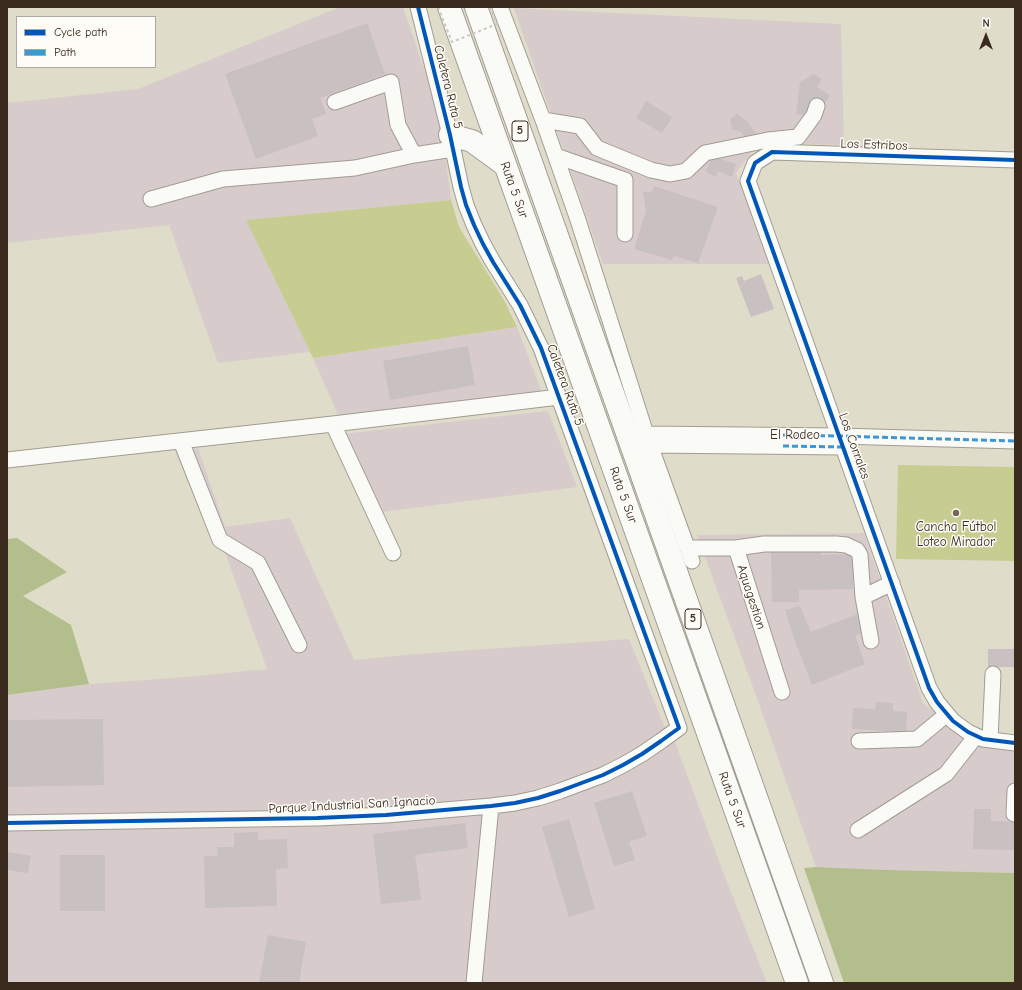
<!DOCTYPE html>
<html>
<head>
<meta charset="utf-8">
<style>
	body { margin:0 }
	#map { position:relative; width:1022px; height:990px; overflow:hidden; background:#e0dcca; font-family:"Comic Neue",sans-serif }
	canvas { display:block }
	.frame { position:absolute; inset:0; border:8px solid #3b2a1e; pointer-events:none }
	.legend { position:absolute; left:16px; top:16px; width:140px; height:52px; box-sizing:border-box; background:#fdfcf7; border:1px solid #afa8a0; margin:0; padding:5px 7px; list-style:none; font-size:12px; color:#3b2a1e }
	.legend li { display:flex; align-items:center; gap:8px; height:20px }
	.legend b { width:20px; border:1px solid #afa8a0 }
	.north { position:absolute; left:966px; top:16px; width:40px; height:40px; -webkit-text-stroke:3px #fdfcf7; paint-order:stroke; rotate:0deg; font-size:11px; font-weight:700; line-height:16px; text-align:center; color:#3b2a1e }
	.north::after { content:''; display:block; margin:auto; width:14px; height:18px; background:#3b2a1e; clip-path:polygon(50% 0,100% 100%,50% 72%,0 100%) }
</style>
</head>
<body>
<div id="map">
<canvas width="1022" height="990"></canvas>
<div class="frame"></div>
<ul class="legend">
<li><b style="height:5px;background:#0057b8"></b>Cycle path</li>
<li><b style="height:5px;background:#3e96d5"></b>Path</li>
</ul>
<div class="north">N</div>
</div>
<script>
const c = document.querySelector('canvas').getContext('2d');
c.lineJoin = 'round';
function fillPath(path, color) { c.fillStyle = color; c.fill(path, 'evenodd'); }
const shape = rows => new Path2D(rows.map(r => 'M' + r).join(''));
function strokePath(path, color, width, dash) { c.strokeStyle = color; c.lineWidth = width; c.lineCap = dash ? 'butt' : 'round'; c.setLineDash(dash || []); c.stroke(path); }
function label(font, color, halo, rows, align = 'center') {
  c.font = font + ' "Comic Neue",sans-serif'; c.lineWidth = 3; c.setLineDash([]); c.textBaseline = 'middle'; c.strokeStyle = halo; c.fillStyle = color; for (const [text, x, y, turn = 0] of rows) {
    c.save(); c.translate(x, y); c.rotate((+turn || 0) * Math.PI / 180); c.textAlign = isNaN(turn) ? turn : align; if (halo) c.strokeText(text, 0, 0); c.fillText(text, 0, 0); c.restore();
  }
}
fillPath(shape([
	[340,7,403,7,440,116,451,200,247,220,310,352,218,363,169,225,7,243,7,103,138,89],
	[514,8,841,24,844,145,769,143,751,153,736,173,752,211,769,264,603,264],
	[517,327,544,398,339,417,313,358],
	[548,411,577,487,381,512,342,434],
	[198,448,225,527,290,518,354,660,416,654,629,639,663,723,675,742,723,872,767,983,7,983,7,695,89,684,187,677,267,669,226,555,211,538,175,451],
	[864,533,923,703,961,735,986,746,1015,751,1015,873,887,870,816,867,758,701,697,535]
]), '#d8cbcb');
fillPath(shape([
	[451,200,459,227,504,300,517,327,313,358,246,220],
	[898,465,1015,467,1015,561,896,559]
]), '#c7cd91');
fillPath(shape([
	[17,538,67,572,23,596,71,625,89,684,7,695,7,539],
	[816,867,887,870,1015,873,1015,983,844,983,804,868]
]), '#b2be8b');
fillPath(shape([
	[367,23,385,74,320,98,326,114,312,119,318,136,256,159,225,74],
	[814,74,822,79,817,87,830,95,824,105,813,98,811,116,796,114,800,82],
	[646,101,672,117,662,133,636,118],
	[737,114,747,121,758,137,749,142,741,132,732,129,730,119],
	[712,156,736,164,732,177,718,171,716,177,706,172],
	[654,186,718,207,698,263,674,256,672,260,634,249,646,211,643,192,652,192],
	[761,274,774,309,751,317,736,278,742,276,744,281],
	[468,346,475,385,390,400,383,361],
	[820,544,821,555,853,554,853,589,799,590,799,602,772,602,771,545],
	[800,606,811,632,858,614,865,632,855,636,865,664,812,685,794,638,785,610],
	[988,649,1015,649,1015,667,988,667],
	[876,702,893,703,893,711,907,712,906,732,852,729,853,708,875,709],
	[103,719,104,785,7,787,7,720],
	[632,791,647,836,629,842,635,860,614,866,594,803],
	[974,809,991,809,991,821,1015,822,1015,850,973,849],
	[569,819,595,909,569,917,542,827],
	[465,823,468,848,415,855,421,900,381,904,373,834],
	[258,832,258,840,287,839,288,868,276,869,277,906,205,908,204,856,218,856,217,847,234,847,234,833],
	[7,852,31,856,28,873,7,870],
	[60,855,105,855,105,911,60,911],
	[268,935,306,942,299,983,259,983]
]), '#c9c0c1');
const minor = shape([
	[500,7,543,120,578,220,646,434,692,561],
	[335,102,391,82,398,125,414,155],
	[543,120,580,126,597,148,651,170,670,174,686,171,705,153,768,140,798,137,814,115,817,106],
	[556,156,625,180,625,234],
	[1015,160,772,152,755,163,748,181,929,688,937,702,942,708,953,721,968,732,983,739,1015,743],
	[151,199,223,179,355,168,414,155,453,149],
	[333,424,393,553],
	[646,434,839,436,1015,441],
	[181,441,220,540,258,563,299,645],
	[650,445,843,447],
	[7,460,333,424,559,397],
	[688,548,736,548,764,544,836,544,846,545,857,550,860,555,863,597,871,641],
	[736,548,782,692],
	[863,597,892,583],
	[990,740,993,674],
	[859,741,917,739,947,714],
	[1014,814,1015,791],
	[7,823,317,818,386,815,491,806,515,803,538,798,560,791,603,775,623,765,642,754,661,741,679,728,541,348,520,305,493,262,483,244,474,225,466,205,461,187,450,135,418,7],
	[858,830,946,774,976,736],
	[474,983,491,806]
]);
const highway = shape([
	[449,7,797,983],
	[476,7,822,983],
	[450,135,472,141,505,165]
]);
strokePath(minor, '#a19c91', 17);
strokePath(highway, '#a19c91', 24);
strokePath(minor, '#fafaf7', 15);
strokePath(highway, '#fafaf7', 22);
strokePath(shape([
	[438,7,452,42,497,24,490,7]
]), '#c9c7c2', 2, [3, 3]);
strokePath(shape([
	[783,435,839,436,1015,441],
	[783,446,843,447]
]), '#3e96d5', 3, [6, 3]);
strokePath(shape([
	[1015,160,772,152,755,163,748,181,929,688,937,702,942,708,953,721,968,732,983,739,1015,743],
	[7,823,317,818,386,815,491,806,515,803,538,798,560,791,603,775,623,765,642,754,661,741,679,728,541,348,520,305,493,262,483,244,474,225,466,205,461,187,450,135,418,7]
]), '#0057b8', 4);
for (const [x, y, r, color] of [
	[956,513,4,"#75685a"]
]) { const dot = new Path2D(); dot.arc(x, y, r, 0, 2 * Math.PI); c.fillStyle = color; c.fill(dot); strokePath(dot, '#fdfcf7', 1.5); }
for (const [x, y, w] of [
	[520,131,16],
	[693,619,16]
]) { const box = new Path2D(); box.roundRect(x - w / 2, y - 10, w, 20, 3); c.fillStyle = '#fdfcf7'; c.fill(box); strokePath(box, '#3b2a1e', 1); }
label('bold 12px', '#3b2a1e', null, [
	["5",520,131],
	["5",693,619]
]);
label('13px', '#3b2a1e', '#fdfcf7', [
	["Caletera Ruta 5",448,87,76],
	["Los Estribos",874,145,2],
	["Ruta 5 Sur",514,190,70],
	["Caletera Ruta 5",565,385,70],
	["El Rodeo",795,435],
	["Los Corrales",854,446,70],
	["Ruta 5 Sur",623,495,70],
	["Aquagestion",751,597,72],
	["Ruta 5 Sur",732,800,70],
	["Parque Industrial San Ignacio",352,805,-3]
]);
label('13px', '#3b2a1e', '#fdfcf7', [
	["Cancha Fútbol",956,527],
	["Loteo Mirador",956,542]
]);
</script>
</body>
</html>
